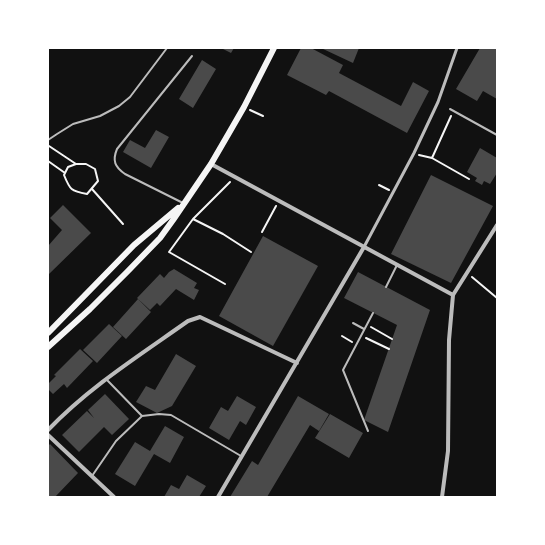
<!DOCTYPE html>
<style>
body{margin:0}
#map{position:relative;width:545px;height:545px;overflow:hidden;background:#111;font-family:Roboto,sans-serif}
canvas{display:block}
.frame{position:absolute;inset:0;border:49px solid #fff;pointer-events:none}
</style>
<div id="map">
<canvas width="545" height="545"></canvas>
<div class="frame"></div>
</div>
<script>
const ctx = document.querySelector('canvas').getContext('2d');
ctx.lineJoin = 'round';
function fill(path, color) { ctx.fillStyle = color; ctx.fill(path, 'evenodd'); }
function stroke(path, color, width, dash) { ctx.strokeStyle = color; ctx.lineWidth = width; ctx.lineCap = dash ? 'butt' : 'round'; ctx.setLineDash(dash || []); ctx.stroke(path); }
fill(new Path2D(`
 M221 48H234L231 53Z
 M301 48H311L343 65 339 73 401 106 413 82 429 91 407 133 329 91 326 95 287 75Z
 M321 48H359L353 63Z
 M480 48H497V99L483 91 477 101 456 89Z
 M202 60 216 69 193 108 179 99Z
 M156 130 169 137 151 168 123 152 130 140 145 148Z
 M480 148 497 158V173L490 184 484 181 482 185 475 181 477 178 467 172Z
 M431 175 493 206 451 283 391 254Z
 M63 205 91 233 48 275V246L62 230 50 218Z
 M263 236 318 266 273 346 219 316Z
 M174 269 197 283 194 288 199 290 194 300 176 289 160 306 157 303 150 310 137 298 160 274 164 278 169 272Z
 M358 272 430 310 388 432 364 420 397 325 344 298Z
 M138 299 151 312 126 339 113 327Z
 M109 324 122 336 97 363 83 350Z
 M80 349 93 361 67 388 64 384 53 394 48 389V384L56 376 54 375Z
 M176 354 196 366 172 406 157 413 136 402 146 386 155 390Z
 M105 394 129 419 112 435 104 427 79 452 62 435 87 411 94 418 88 410Z
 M237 396 256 407 246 425 240 421 229 440 209 428 221 407 228 411Z
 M298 396 329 414 319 431 310 425 267 497H230L252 461 258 465Z
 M330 414 363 433 349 458 315 438Z
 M165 426 184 437 170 463 154 454 135 486 115 474 135 442 150 451Z
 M50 444 78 473 55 497H48V446Z
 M187 475 206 486 199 497H164L171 485 179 489Z`), '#4a4a4a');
stroke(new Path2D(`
 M250 110 263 116
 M49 146 76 164H86L95 169 98 181 87 194C71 191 70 190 64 175L68 167 76 164
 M419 155 432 158 451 116
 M432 158 469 179
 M48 161 65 173
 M230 182 193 219 223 234 251 252
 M379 185 389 190
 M92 189 123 224
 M193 219 169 252 225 284
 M262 232 276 206
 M472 277 497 298
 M371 327 392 339
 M342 336 352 342
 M366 338 389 349`), '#f5f5f5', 2);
stroke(new Path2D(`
 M450 109 497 135
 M48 140 57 134 73 124 100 116 119 106 130 97 167 48
 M183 203 125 174C115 167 112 161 117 149L192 56
 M386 287 397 265
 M353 323 364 329
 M107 380 142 416
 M368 431 343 370 373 313
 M92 476 116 441 142 416 159 414 171 415 241 456`), '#bcbcbc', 2);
stroke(new Path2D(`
 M364 247 414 153 438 102 457 48`), '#bcbcbc', 3);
stroke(new Path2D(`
 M211 164 453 295
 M48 430C89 387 140 355 188 321L200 317 297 363
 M48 435 114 497
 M218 497 364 247
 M442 497 448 451 449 340 453 295 497 225`), '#bcbcbc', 4);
stroke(new Path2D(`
 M48 333 134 245 178 208
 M48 347 90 309 127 272 160 238 173 220 211 164 229 133 244 107 274 48`), '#f5f5f5', 6);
</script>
